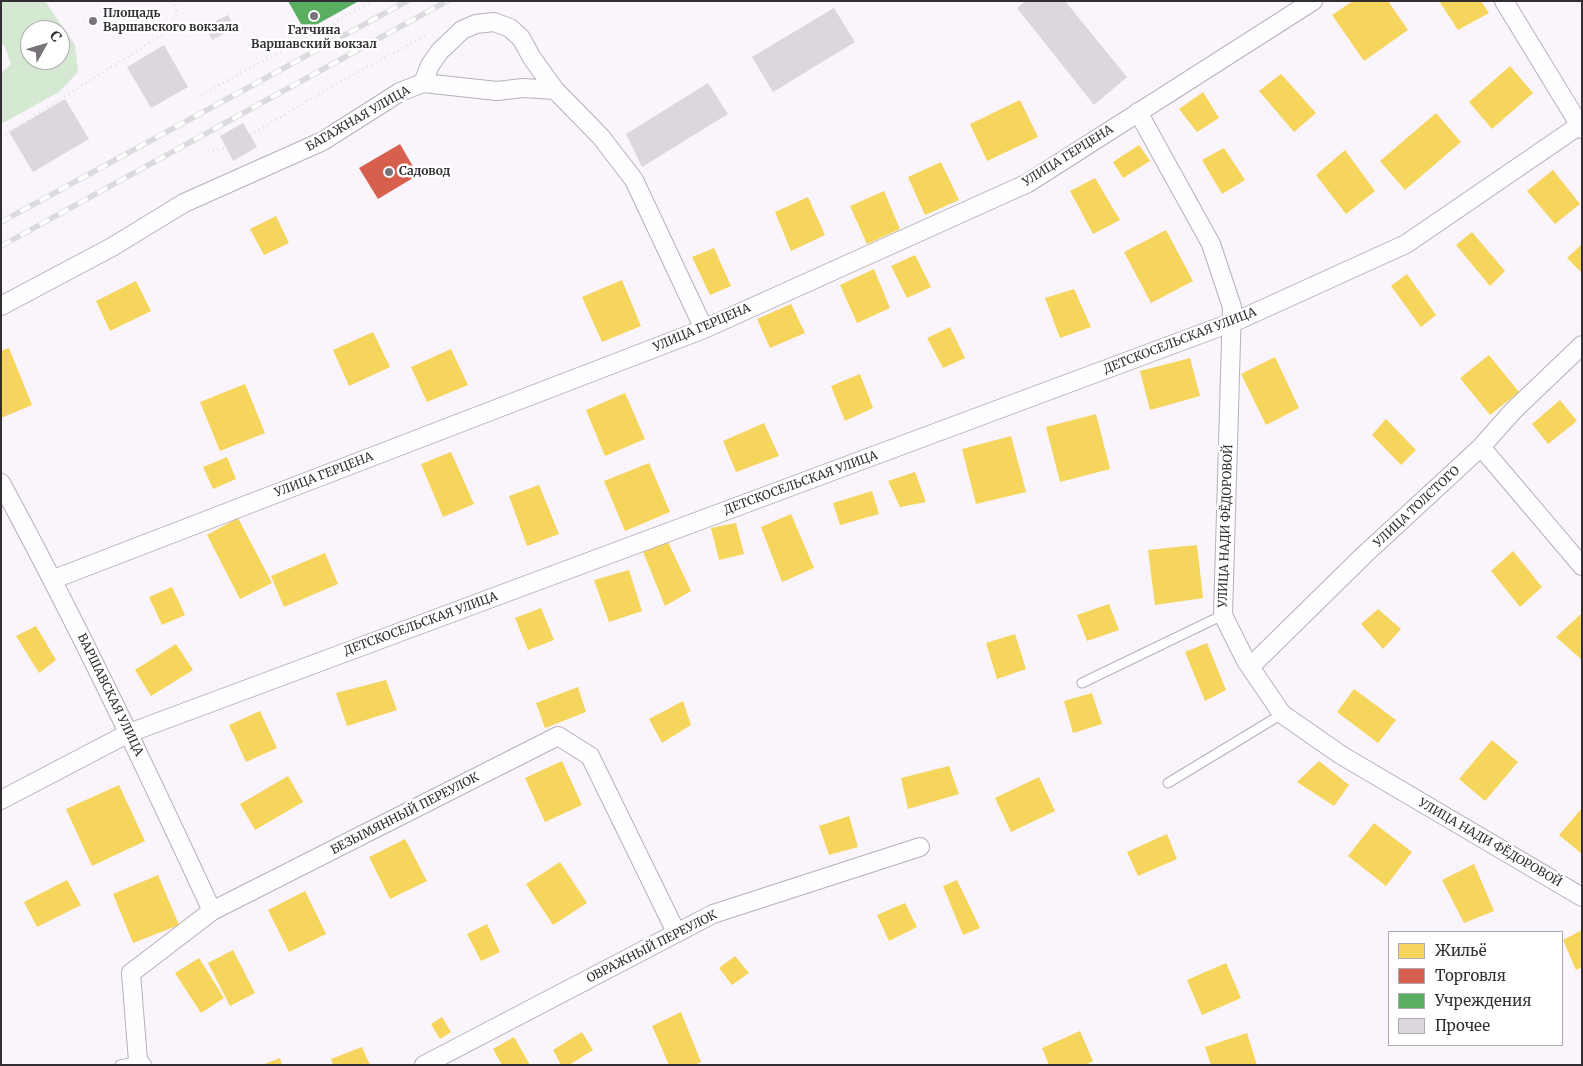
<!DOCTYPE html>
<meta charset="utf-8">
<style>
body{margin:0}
#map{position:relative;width:1583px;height:1066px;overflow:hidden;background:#faf4fc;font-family:Merriweather,serif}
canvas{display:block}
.frame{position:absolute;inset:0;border:2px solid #332d34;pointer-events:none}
.legend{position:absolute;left:1388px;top:931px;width:175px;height:115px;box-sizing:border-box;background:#fff;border:1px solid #adabae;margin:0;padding:6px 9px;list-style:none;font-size:15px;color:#332d34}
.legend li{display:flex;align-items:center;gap:10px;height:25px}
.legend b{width:25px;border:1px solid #adabae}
.north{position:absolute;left:20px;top:20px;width:50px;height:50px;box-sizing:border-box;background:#fff;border:1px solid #adabae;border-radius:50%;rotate:51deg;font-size:14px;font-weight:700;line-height:20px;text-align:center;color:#332d34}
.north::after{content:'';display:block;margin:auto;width:18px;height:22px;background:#79737a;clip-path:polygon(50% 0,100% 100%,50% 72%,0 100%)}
</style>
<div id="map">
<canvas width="1583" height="1066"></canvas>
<div class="frame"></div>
<ul class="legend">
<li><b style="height:14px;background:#f6d55c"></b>Жильё</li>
<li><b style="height:14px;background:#d6604d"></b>Торговля</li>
<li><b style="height:14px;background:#5aae61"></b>Учреждения</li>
<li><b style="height:14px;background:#dcd7df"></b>Прочее</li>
</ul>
<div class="north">С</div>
</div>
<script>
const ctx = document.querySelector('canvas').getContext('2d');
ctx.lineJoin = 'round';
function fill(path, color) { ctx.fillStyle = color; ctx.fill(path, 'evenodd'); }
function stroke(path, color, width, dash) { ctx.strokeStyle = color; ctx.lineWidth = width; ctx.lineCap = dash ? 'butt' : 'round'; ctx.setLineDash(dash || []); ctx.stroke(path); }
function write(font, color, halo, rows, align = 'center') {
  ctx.font = font + ' Merriweather,serif'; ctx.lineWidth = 5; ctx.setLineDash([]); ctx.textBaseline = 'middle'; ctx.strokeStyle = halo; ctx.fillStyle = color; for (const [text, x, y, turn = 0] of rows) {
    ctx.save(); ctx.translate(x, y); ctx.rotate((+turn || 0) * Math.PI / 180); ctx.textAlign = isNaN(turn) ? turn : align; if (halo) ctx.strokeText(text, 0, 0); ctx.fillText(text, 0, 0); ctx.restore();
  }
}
fill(new Path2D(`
 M1 1H45L75 45 78 72 59 92 1 124V73L11 64 4 45 1 46ZM30 30H60V60H30Z`), '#d4e8d2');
fill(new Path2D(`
 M1353 1H1388L1408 30 1364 61 1332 15Z
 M1439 1H1481L1489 13 1458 30Z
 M1510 66 1533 93 1492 129 1469 102Z
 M1281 74 1316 113 1294 132 1259 91Z
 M1203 92 1219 118 1197 132 1179 109Z
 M1020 100 1038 137 987 161 970 124Z
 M1436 113 1461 142 1405 190 1380 161Z
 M1139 145 1150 161 1123 178 1113 162Z
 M1224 148 1245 180 1222 194 1202 160Z
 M1345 150 1375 191 1346 214 1316 175Z
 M941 162 959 200 925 215 908 177Z
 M1553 170 1580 204 1555 224 1527 191Z
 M1095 178 1120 220 1093 234 1070 191Z
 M884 191 900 229 867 244 850 206Z
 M808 197 825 235 791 251 775 212Z
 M276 216 289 243 264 255 250 229Z
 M1166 230 1193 281 1151 303 1124 252Z
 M1472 232 1505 271 1490 286 1456 245Z
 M1582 244V273L1567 258Z
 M714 248 731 286 710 295 692 257Z
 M915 255 931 287 907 298 891 266Z
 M874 269 890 308 857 323 840 285Z
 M1407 274 1436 315 1421 327 1391 286Z
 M622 280 641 326 602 342 582 297Z
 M136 281 151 311 110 331 96 301Z
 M1074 289 1091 327 1060 338 1045 298Z
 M791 304 805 333 770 348 757 319Z
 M950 327 965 358 943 368 927 338Z
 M373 332 390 367 349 386 333 350Z
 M9 348 32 405 1 418V351Z
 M451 349 468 385 427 402 411 367Z
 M1489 355 1519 392 1490 415 1460 378Z
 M1275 357 1299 408 1266 425 1241 374Z
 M1190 358 1200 396 1150 410 1140 371Z
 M860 374 873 408 845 421 831 386Z
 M245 384 265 433 220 451 200 402Z
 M625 393 645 439 605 456 586 410Z
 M1560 400 1577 421 1548 444 1532 424Z
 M1096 414 1110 469 1060 482 1046 427Z
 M1386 419 1416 450 1401 465 1372 435Z
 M764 423 779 456 736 472 723 441Z
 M1011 436 1026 492 976 504 962 449Z
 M451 452 474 504 443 517 421 464Z
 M227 457 236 479 213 489 203 467Z
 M649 463 670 512 625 531 604 481Z
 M915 472 926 502 900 507 888 481Z
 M539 485 559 534 527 546 509 496Z
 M872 491 879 514 840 525 833 503Z
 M791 514 814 568 782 582 761 527Z
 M238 518 272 583 240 599 207 535Z
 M736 523 744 554 719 560 711 528Z
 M668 542 691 591 665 606 643 552Z
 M1197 545 1203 598 1155 605 1148 550Z
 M1513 551 1542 587 1520 607 1491 571Z
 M325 553 338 584 284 607 271 576Z
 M629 570 642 611 609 622 594 580Z
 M172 587 185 615 162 625 149 597Z
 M1109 604 1119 630 1087 641 1077 615Z
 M541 608 554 640 528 650 515 618Z
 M1378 609 1401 629 1383 649 1361 624Z
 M1582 613V660L1556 637Z
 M36 626 56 660 39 673 16 636Z
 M1015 634 1026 669 997 679 986 643Z
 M1207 643 1226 690 1205 701 1185 652Z
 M176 644 193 670 151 696 135 670Z
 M386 680 397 710 347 726 336 693Z
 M578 687 586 712 545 728 536 703Z
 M1354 689 1396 720 1378 743 1337 712Z
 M1092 693 1102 724 1073 733 1064 701Z
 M683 701 691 725 662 743 649 719Z
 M260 711 277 748 246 762 229 725Z
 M1492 740 1518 762 1485 801 1459 779Z
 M562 761 582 805 545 822 525 778Z
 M1319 761 1349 785 1334 806 1297 782Z
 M949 766 959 794 908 809 901 778Z
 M288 776 303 802 255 830 240 804Z
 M1039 777 1055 811 1011 832 995 798Z
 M119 785 145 841 92 866 66 809Z
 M1582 808V854L1559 835Z
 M849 816 858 847 829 855 819 826Z
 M1374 823 1412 852 1386 886 1348 856Z
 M1167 834 1177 859 1138 876 1127 852Z
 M405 839 427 881 390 899 369 857Z
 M560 862 587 903 553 925 526 884Z
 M1474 864 1494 911 1464 923 1442 880Z
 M158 875 179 925 133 943 113 894Z
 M67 880 81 905 37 927 24 902Z
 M957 880 980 928 963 935 943 886Z
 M305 891 326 934 289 952 268 910Z
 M905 903 917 927 889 941 877 915Z
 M487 924 500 952 481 961 467 934Z
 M1582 930V967L1576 970 1563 940Z
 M233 950 255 993 230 1006 208 963Z
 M735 956 749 973 732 985 719 968Z
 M199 958 224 998 201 1013 175 973Z
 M1226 963 1241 998 1202 1015 1187 980Z
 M681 1012 701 1062 695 1065H669L652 1026Z
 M442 1017 451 1032 440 1039 431 1024Z
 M1080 1031 1093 1061 1086 1065H1049L1042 1048Z
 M582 1032 593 1050 569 1065H561L553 1050Z
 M1247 1033 1257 1065H1211L1205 1047Z
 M514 1037 530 1065H502L493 1049Z
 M362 1047 370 1065H333L331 1059Z
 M280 1058 282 1065H262Z`), '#f6d55c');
fill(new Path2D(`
 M400 144 418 175 378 199 359 168Z`), '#d6604d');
fill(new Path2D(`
 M288 1H359L305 31Z`), '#5aae61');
fill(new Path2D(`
 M1025 1H1065L1127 77 1094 105 1017 8Z
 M834 8 855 42 773 92 752 57Z
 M228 15 235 28 212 40 205 26Z
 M164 45 188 87 151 108 127 67Z
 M708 83 728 114 642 167 626 134Z
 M65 99 89 139 33 172 9 132Z
 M243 123 257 147 233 161 220 136Z`), '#dcd7df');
const service = new Path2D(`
 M1082 683 1223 615
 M1168 783 1282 714
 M120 1065 138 1061`);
const minor = new Path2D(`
 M1504 1 1582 129
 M423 83 430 65 440 51 462 30 476 24 494 22 510 28 521 38 532 58 555 90 601 137 634 180 704 329
 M1138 112 1211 244 1232 307 1223 615 1246 661 1282 714 1341 755 1582 897
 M1 306 112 247 184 203 323 141 400 92 423 83 497 91 523 88 555 90
 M1481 447 1582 566
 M1 483C77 623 145 766 212 911
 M54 579 704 329 1028 183 1313 1
 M1250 667 1363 556 1481 447 1513 411 1582 345
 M1 800 129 733 1241 319 1406 244 1580 125
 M142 1065 138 1061 131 973 212 911 558 736 590 756 676 932
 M424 1065 713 914 920 847`);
stroke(service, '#b6b0b7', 11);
stroke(minor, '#b6b0b7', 20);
stroke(new Path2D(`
 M201 95 373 1
 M250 135 336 84 425 36
 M1 137 165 33 177 13 174 1
 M208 151 226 148`), '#e2e0e2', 3, [1, 4]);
stroke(service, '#fefdff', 9);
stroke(minor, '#fefdff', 18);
const rail = new Path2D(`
 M1 222 407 1
 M1 246 447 1`);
stroke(rail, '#dbdadc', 5.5);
stroke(rail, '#fff', 4, [11]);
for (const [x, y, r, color] of [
 [314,16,5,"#79737a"],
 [93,21,5,"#79737a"],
 [389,172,5,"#79737a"]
]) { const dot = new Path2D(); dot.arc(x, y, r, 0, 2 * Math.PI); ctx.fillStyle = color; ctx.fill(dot); stroke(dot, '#fff', 2); }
write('bold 12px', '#332d34', '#fff', [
 ["Площадь",103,14],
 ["Варшавского вокзала",103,28],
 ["Гатчина",314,31,"center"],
 ["Варшавский вокзал",314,45,"center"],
 ["Садовод",399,172]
], 'left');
write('12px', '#332d34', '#fff', [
 ["БАГАЖНАЯ УЛИЦА",358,119,-30],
 ["УЛИЦА ГЕРЦЕНА",1068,156,-32],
 ["УЛИЦА ГЕРЦЕНА",702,328,-23],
 ["ДЕТСКОСЕЛЬСКАЯ УЛИЦА",1180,341,-21],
 ["УЛИЦА ГЕРЦЕНА",324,475,-21],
 ["ДЕТСКОСЕЛЬСКАЯ УЛИЦА",801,483,-20],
 ["УЛИЦА ТОЛСТОГО",1417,507,-43],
 ["УЛИЦА НАДИ ФЁДОРОВОЙ",1226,526,-88],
 ["ДЕТСКОСЕЛЬСКАЯ УЛИЦА",421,624,-20],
 ["ВАРШАВСКАЯ УЛИЦА",110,695,64],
 ["БЕЗЫМЯННЫЙ ПЕРЕУЛОК",405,814,-27],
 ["УЛИЦА НАДИ ФЁДОРОВОЙ",1490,843,30],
 ["ОВРАЖНЫЙ ПЕРЕУЛОК",652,947,-27]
]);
</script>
